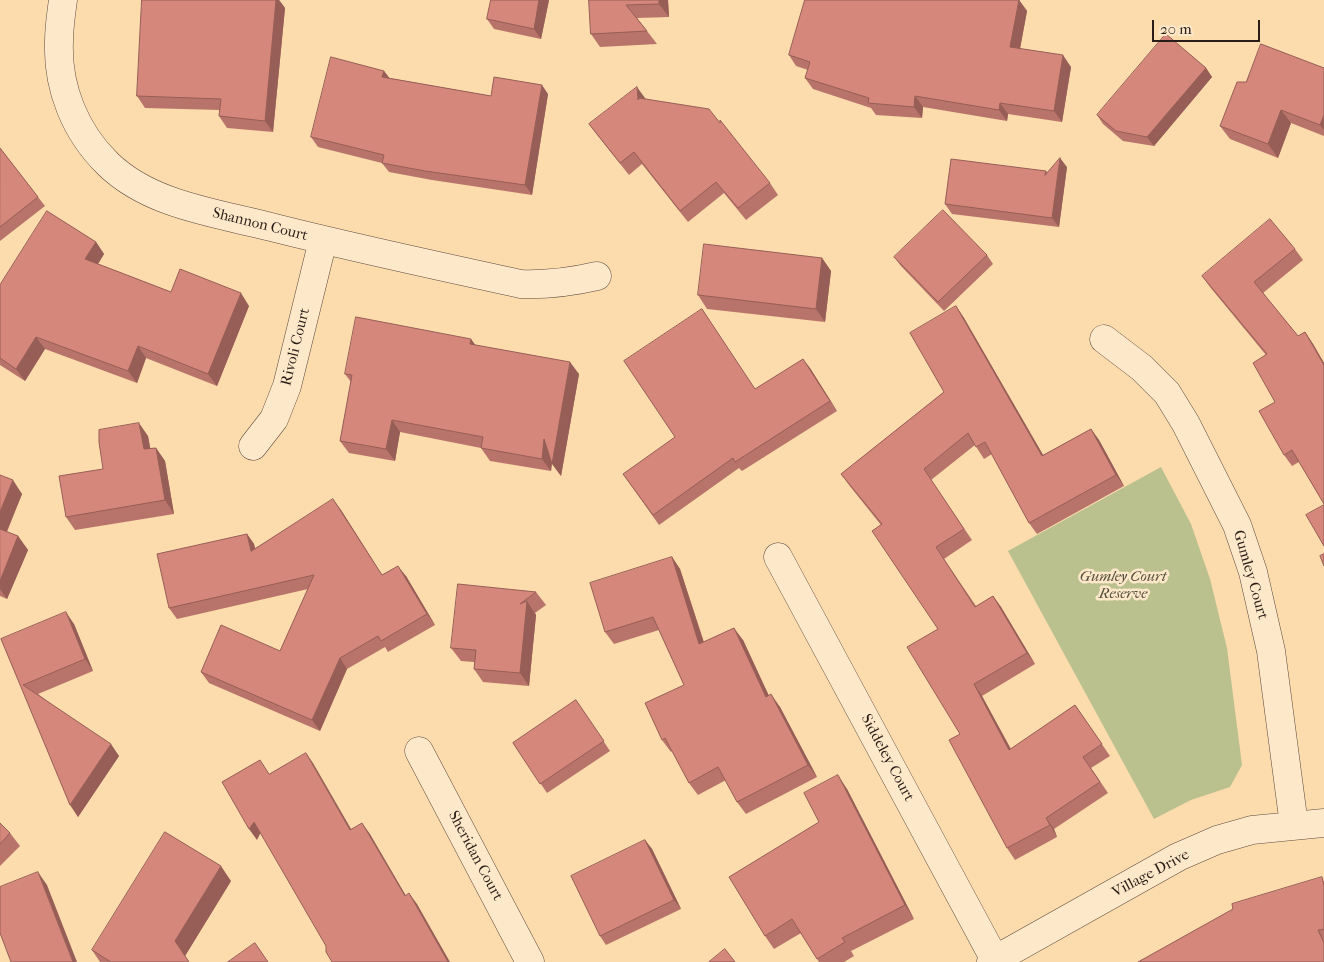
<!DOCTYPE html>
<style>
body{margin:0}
#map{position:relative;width:1324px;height:962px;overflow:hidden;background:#fcdbad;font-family:"IM FELL French Canon",serif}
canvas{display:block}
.scale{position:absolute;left:1152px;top:20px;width:108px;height:22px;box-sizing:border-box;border:2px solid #2a1d18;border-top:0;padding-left:6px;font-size:15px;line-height:18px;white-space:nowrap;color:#2a1d18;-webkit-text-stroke:4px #fde8ca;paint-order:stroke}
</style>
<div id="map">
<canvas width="1324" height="962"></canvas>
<div class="scale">20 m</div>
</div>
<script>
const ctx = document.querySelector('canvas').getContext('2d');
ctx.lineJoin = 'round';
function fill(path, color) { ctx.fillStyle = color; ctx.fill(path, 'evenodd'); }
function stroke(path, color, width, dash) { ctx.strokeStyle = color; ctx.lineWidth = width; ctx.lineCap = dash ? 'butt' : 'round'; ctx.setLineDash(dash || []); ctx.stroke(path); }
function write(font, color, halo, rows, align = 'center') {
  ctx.font = font + ' "IM FELL French Canon",serif'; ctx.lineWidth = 5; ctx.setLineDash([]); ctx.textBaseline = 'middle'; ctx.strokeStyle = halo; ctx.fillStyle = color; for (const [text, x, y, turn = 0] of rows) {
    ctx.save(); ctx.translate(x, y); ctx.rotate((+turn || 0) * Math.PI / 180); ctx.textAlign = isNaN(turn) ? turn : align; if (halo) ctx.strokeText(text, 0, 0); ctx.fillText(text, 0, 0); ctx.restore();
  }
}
fill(new Path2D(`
 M1161 467 1191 524 1210 579 1227 648 1242 765 1230 787 1191 800 1154 819 1008 551Z`), '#bac18e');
const street = new Path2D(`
 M63 0C61 14 59 28 59 41 57 87 75 132 108 164 150 205 216 213 271 227 354 248 438 266 521 284 548 285 571 282 597 276
 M1104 339 1142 368 1167 393 1186 424 1237 525 1253 572 1271 651 1294 825
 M253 446 274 419 287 386 323 240
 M778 557 995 960
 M419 751 530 962
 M991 962 1178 857 1217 840 1252 830 1324 823`);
stroke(street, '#5e4c3d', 29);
stroke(street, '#fde8ca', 28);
fill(new Path2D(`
 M142 0H279L285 8 273 132 227 128 219 116 220 110 145 108 137 96Z
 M491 0H549L541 39 494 29 487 19Z
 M589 0H668L669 17 637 18 657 44 600 47 591 34Z
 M805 0H1019L1027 11 1020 49 1071 67 1062 122 1008 114 1007 121 923 107 922 118 876 115 871 108 813 89 805 78 808 70 796 66 789 55Z
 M1206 68 1212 77 1154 146 1123 141 1103 124 1097 115Z
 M1324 68V136L1291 123 1278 158 1230 139 1220 126 1246 82Z
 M384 71 389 78 491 96 548 94 532 195 432 180 389 172 382 163 318 147 311 137Z
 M645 98 770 183 778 195 746 220 724 193 688 222 642 164 629 175 598 136 589 124Z
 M0 148 45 206 0 241Z
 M1067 167 1059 227 952 214 945 204 1046 171 1048 173Z
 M96 242 104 254 98 264 171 292 249 306 217 386 146 358 137 383 45 349 25 381 0 365V285Z
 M1295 249 1303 260 1263 293 1298 336 1305 332 1313 344 1324 363V504L1299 462 1292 466 1284 455 1275 402 1266 355 1210 287 1202 276Z
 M987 255 993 264 944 311 901 266 894 257Z
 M822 258 831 271 825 322 707 309 698 295Z
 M956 306 964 318 1043 455 1091 429 1099 440 1124 486 1037 534 1029 523 992 454 984 459 975 445 931 480 972 540 944 559 976 606 993 596 1001 607 1035 664 982 696 1011 749 1075 705 1110 756 1091 768 1108 793 1054 829 1057 837 1015 860 1007 848 960 734 938 629 881 525 849 485 841 474 944 392Z
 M475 345 579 374 561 476 552 463 551 471 490 461 481 448 400 432 395 461 349 453 340 441 351 382 345 374Z
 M810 368 837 411 742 471 739 468 659 525 623 474 755 389Z
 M148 436 150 448H156L165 461 174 514 75 530 66 517 103 469Z
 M0 475 22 494 7 532 18 536 28 550 7 599 0 596Z
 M341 510 382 575 406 576 435 625 388 652 385 647 347 669 320 731 209 683 201 672 280 651 308 589 177 619 169 608 247 534 254 544 255 548Z
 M672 557 680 569 704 642 743 640 769 696 780 707 817 777 746 814 737 802 726 780 698 795 689 783 672 751 671 752 662 740 684 685 659 630 614 644 605 632Z
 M536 592 546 605 535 613 536 615 529 686 483 682 474 669V662L461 661 451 648Z
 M74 624 93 671 38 694 119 756 78 817 1 639Z
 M576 700 610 751 547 793 513 743Z
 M847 789 914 919 851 951 854 956 844 962H819L801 933 774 949 765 936 819 822Z
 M0 823 10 833 20 846 0 866Z
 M645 840 652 849 681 909 606 945 600 936Z
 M231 881 185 956 189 962H100L92 950Z
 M1324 881V962H1138Z`), '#b8746a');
fill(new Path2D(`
 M276 0H279L285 8 273 132 265 121Z
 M539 0H549L541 39 534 29Z
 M659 0H668L669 17 659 4Z
 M1019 0 1027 11 1018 59 1010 47Z
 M1063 55 1071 67 1062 122 1054 111Z
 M1206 68 1212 77 1154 146 1147 137Z
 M384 71 391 80 382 77Z
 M542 85 548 94 532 195 525 185Z
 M637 87 645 98 646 111 638 100Z
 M915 96 923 107 922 118 914 107Z
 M1000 103 1008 114 1007 121 999 110Z
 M1281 110 1291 123 1278 158 1268 144Z
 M1324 115V130L1320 125Z
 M1060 158 1067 167 1059 227 1052 218Z
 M96 242 104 254 93 272 85 259Z
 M822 258 831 271 825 322 816 309Z
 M241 293 249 306 217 386 208 374Z
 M956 306 964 318 1050 467 1042 456Z
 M1305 332 1313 344 1324 363V365Z
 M36 337 45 349 25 381 16 369Z
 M471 339 480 351 470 344Z
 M138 346 146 358 137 383 128 371Z
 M803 359 810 368 837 411 830 401Z
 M570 362 579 374 561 476 552 464Z
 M392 420 400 432 395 461 386 449Z
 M139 423 148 436 153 463 144 449Z
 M1091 429 1099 440 1124 486 1116 475Z
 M544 439 553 451 551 471 542 459Z
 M156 448 165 461 174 514 165 500Z
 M13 480 22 494 3 540 0 535V512Z
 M333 499 341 510 389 586 382 575Z
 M247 534 254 544 258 562 251 551Z
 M18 536 28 550 7 599 0 589V581Z
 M672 557 680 569 708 656 699 644Z
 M398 566 406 576 435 625 427 614Z
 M993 596 1001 607 1035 664 1027 653Z
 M527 601 536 615 529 686 520 673Z
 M66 612 74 624 93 671 85 659Z
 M734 628 743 640 775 709 766 697Z
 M340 658 347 669 320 731 312 720Z
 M974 684 982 696 1017 761 1009 750Z
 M771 694 780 707 817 777 808 765Z
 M111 744 119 756 78 817 70 805Z
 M306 753 313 763 358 841 350 830Z
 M838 775 847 789 914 919 905 905Z
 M1046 818 1054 829 1057 837 1050 825Z
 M254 822 261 832 257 840 249 829Z
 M362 823 370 834 412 906 405 896Z
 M645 840 652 849 681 909 674 900Z
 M221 866 231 881 185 956 175 941Z
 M38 872 47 885 77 962H73Z
 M409 893 417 904 450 962H448Z`), '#965e56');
const building = new Path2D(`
 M142 0H276L265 121 219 116 221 99 137 96Z
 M491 0H539L534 29 487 19Z
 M589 0H659V4L626 5 647 31 591 34Z
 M805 0H1019L1010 47 1063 55 1054 111 1000 103 999 110 915 96 914 107 868 103 869 98 805 78 810 62 789 55Z
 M1166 34 1206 68 1147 137 1116 131 1097 115Z
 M1261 44 1324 68V115L1320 125 1281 110 1268 144 1220 126 1237 82H1246Z
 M331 57 384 71 382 77 491 96 494 77 542 85 525 185 425 171 382 163 384 155 311 137Z
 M637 87 638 100 639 98 709 109 720 123V120L770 183 738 208 716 182 680 211 634 152 620 163 589 124Z
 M0 148 38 197 0 227Z
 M1060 158 1052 218 945 204 951 159 1046 171 1045 175Z
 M943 210 987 255 938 302 894 257Z
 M47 211 96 242 85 259 171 292 180 269 241 293 208 374 138 346 128 371 36 337 16 369 0 358V285Z
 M1270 219 1295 249 1254 282 1298 336 1305 332 1324 365V504L1292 450 1284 455 1259 411 1275 402 1253 363 1267 354 1202 276Z
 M704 244 822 258 816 309 698 295Z
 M956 306 1042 456 1091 429 1116 475 1029 523 985 442 976 447 968 433 924 469 964 529 936 547 975 607 993 596 1027 653 974 684 1009 750 1075 705 1102 744 1083 757 1100 782 1046 818 1050 825 1007 848 949 740 960 734 907 647 938 629 872 531 882 524 841 474 944 392 910 333Z
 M702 309 755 389 803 359 830 401 735 462 733 458 653 515 623 474 675 437 624 361Z
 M356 317 471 339 470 344 570 362 552 464 544 439 542 459 481 448 483 437 392 420 386 449 340 441 352 375 345 374Z
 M139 423 144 449 156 448 165 500 66 517 59 476 103 469 99 442V430Z
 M0 475 13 480 0 512Z
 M333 499 382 575 398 566 427 614 381 641 378 636 340 658 312 720 201 672 221 625 280 651 314 575 169 608 157 554 247 534 251 551Z
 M1324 505V546L1306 515Z
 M0 529 18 536 0 581Z
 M1324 554V566L1320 556Z
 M672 557 699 644 734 628 766 697 771 694 808 765 737 802 718 767 689 783 665 738 662 740 645 703 684 685 653 617 605 632 590 583Z
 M458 584 536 592 520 604 527 601 520 673 474 669 476 650 451 648Z
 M66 612 85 659 23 685 111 744 70 805 1 639Z
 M576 700 604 741 540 784 513 743Z
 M306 753 350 830 362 823 405 896 409 893 448 962H332L326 952V946L254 822 249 829 222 782 260 760 269 774Z
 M838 775 905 905 842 938 845 942 817 959 792 919 765 936 729 877 819 822 804 793Z
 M0 823 10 833 0 844Z
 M165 832 221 866 175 941 189 962H111L92 950Z
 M645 840 674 900 600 936 571 876Z
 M38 872 73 962H11L0 933V887Z
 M1322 877 1324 885V929L1318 930 1324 943V962H1138L1233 909 1232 904Z
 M255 943 268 962H228Z
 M725 949 735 962H709Z`);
fill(building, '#d6877b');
stroke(building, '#965e56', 1);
write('15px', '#2a1d18', '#fde8ca', [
 ["Shannon Court",260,225,14],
 ["Rivoli Court",296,347,-76],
 ["Gumley Court",1250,575,74],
 ["Siddeley Court",887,758,62],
 ["Sheridan Court",475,856,62],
 ["Village Drive",1151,874,-28]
]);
write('italic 15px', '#554e3b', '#fde8ca', [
 ["Gumley Court",1123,577],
 ["Reserve",1123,594]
]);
</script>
